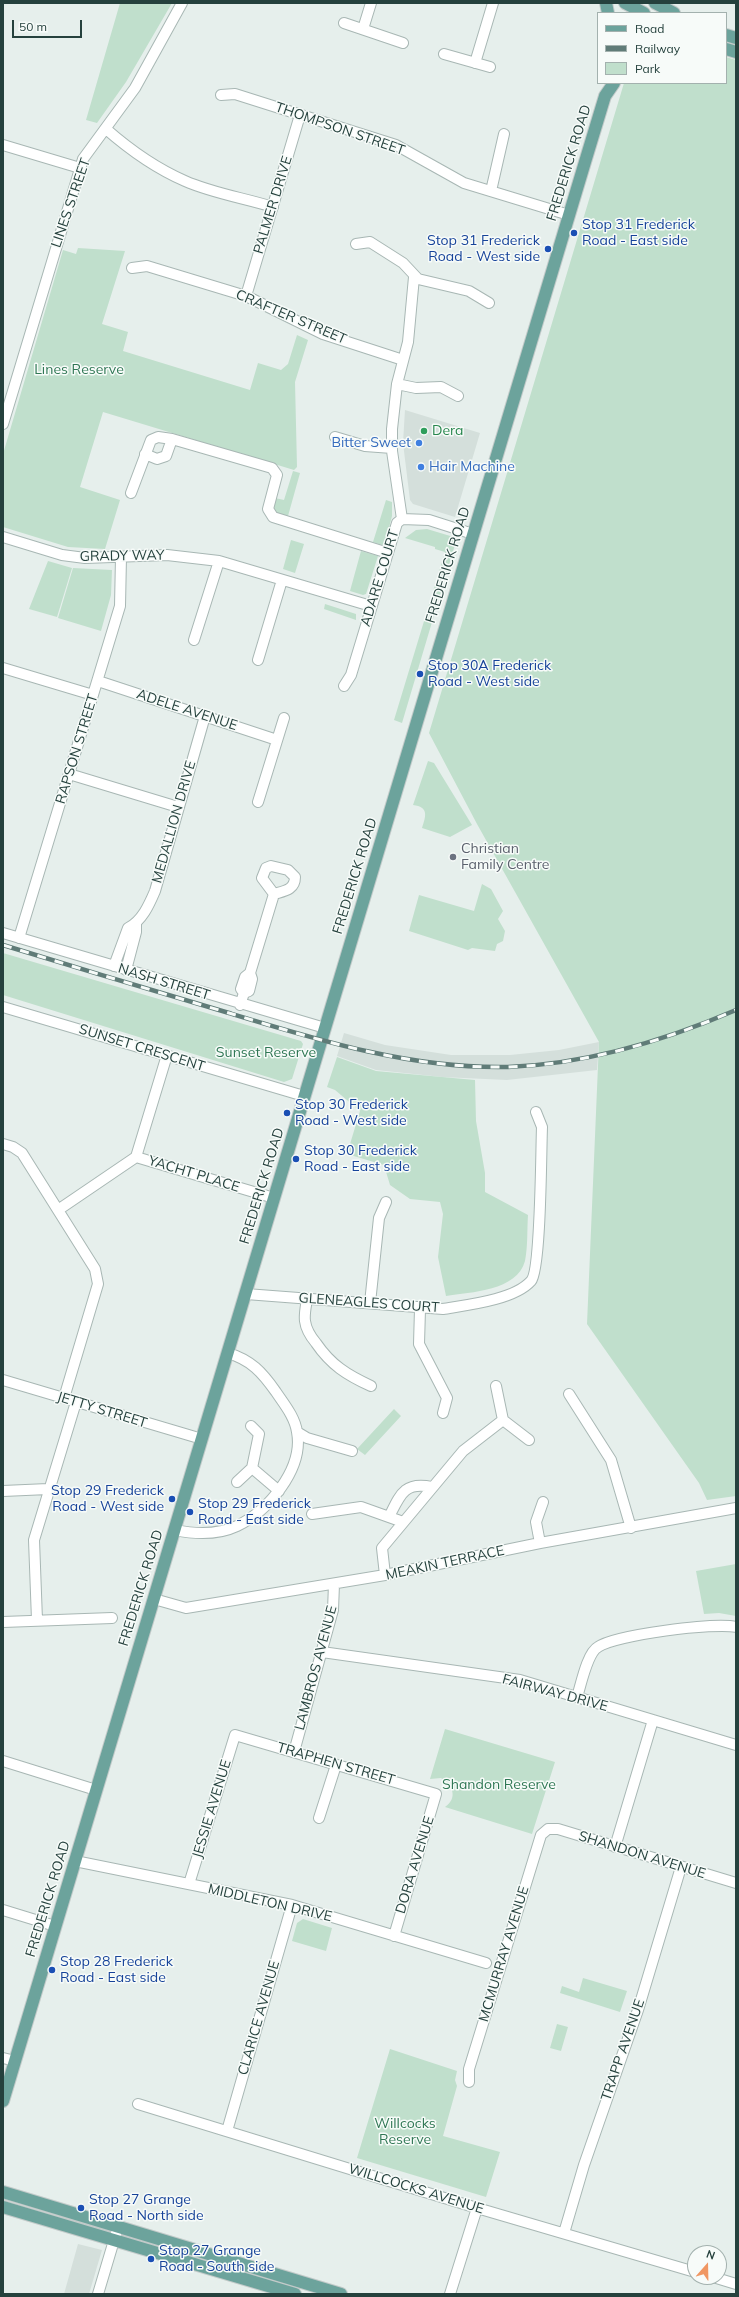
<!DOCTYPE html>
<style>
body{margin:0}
#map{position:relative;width:739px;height:2297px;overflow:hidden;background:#e6efec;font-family:Mulish,sans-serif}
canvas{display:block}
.frame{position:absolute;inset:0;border:4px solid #25413d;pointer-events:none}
.legend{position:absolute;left:597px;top:12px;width:130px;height:72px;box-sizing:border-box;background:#f7fbf9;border:1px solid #a3b1ae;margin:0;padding:5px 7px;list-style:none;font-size:12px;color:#25413d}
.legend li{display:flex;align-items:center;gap:8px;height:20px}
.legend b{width:20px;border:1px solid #a3b1ae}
.north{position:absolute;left:687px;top:2245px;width:40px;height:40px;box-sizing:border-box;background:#f7fbf9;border:1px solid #a3b1ae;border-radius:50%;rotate:20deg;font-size:11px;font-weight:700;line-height:16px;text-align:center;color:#25413d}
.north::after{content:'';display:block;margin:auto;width:14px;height:18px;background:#f09763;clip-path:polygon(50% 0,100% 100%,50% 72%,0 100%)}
.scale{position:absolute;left:12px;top:20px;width:70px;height:18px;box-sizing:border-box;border:2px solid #25413d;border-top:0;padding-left:5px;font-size:12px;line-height:14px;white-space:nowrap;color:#25413d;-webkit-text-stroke:3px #f7fbf9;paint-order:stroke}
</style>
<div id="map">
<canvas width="739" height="2297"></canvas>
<div class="frame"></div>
<ul class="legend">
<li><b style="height:5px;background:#6ca39c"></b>Road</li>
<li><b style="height:5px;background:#607c78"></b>Railway</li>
<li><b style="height:11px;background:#c0dfcc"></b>Park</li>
</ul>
<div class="north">N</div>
<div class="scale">50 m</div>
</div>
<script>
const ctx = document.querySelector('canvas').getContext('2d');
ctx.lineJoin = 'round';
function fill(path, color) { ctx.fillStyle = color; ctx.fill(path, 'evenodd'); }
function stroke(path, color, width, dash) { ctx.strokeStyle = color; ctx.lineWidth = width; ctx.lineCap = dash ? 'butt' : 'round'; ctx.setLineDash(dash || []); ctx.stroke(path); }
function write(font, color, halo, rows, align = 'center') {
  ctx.font = font + ' Mulish,sans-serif'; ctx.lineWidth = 3; ctx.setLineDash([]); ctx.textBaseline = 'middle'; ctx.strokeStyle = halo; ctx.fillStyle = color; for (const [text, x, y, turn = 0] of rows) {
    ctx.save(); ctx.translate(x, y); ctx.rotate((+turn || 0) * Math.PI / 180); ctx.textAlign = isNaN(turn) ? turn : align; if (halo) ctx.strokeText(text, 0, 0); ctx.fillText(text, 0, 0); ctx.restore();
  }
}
fill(new Path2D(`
 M405 410 480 433 455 517 413 504 410 500 403 443Z
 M344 1033 385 1045 451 1055H510L559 1050 599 1042 597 1070 507 1080 442 1077 376 1070 337 1056Z
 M78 2244 102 2250 89 2294H64Z`), '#d4dfdb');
fill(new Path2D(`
 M120 3H172L126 82 97 123 86 120Z
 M726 57 736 60V1496L707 1500 699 1483 587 1324 599 1042 477 824 429 733 624 83H726Z
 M78 248 125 251 102 324 128 332 123 351 250 390 258 363 281 370 288 364 297 335 308 340 295 382 297 467 294 470 103 412 80 487 120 500 105 549 68 547 3 527V454L63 250 76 254Z
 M293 471 300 473 288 516 274 512 272 508 275 498 284 500Z
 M386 500 392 502V516L385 543 382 545 373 542Z
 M427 529 457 538 402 723 394 720 445 552 435 549V547L405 538 416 530Z
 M291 540 304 544 295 573 283 569Z
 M361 551 378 556 366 594 363 595 350 591Z
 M48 561 72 568 57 617 29 609Z
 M73 568 112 570 111 595 101 631 58 618Z
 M325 604 356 614V620L324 609Z
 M428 761 434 763 472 825 450 837 422 828C426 816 429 807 413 805Z
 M482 884 491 889 503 911 498 919 505 931 503 941 497 944 495 951 472 948 468 950 409 931 419 895 474 911Z
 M3 953 301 1041 303 1044 292 1079 284 1082 3 995Z
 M337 1057 376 1071 475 1080 476 1121 485 1173V1192L528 1215C527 1229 528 1246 525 1261 517 1291 471 1292 446 1296L438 1257 443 1214 440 1202 410 1199 390 1185 384 1165 347 1154 360 1111 335 1090 327 1087Z
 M394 1409 401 1416 365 1455 357 1449Z
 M736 1564V1616L719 1613 704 1614 696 1571Z
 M445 1729 555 1762 532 1834 445 1807C458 1798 453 1785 441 1778L430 1779Z
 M303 1919 332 1928 326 1951 292 1941 297 1923Z
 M583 1978 627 1991 620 2012 560 1993 562 1986 579 1992Z
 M557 2024 568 2027 561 2051 550 2048Z
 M390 2049 457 2071 455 2080 457 2086 443 2136 500 2152 486 2197 357 2158Z`), '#c0dfcc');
const minor = new Path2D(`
 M344 23 403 43
 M363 29 371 3
 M444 54 490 67
 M475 63 493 3
 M221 95 235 94 396 145 464 183 569 215
 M106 129C130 150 155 168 185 181 212 193 244 198 273 207
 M3 145 80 168
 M491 191 504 134
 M356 244 370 242 403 263 418 279 469 291 489 303
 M132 268 147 266 246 296 323 334 403 360
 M246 296 300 115
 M397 384 416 388 441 387 458 396
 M3 424 83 159 135 88 182 3
 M335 437 365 446 392 448
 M145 454 157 459 166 456 172 439
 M131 493 151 440 158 437 172 439 272 468 277 475 268 509 273 517 388 553
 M402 519 392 451V429L397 384 408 342 414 277
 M3 537 62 555 85 558 167 555 219 561 371 606
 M194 640 219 561
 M258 660 282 580
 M3 668 93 695
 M98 681 277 740
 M344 686 351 675 397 523 402 519 429 520 473 534
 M69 774 178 807
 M258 802 284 718
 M271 866 288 870 295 877C295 890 284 891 274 894L262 878 266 868Z
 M3 933 325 1028
 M19 938 120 606 121 557
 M114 966 128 928C142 921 149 905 155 891L205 716
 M126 970 136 932V924
 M244 993 241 989 245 977 250 973
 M240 1005 244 993 249 991 252 979 250 973 274 894
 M3 1007 304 1096
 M3 1144 13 1147 22 1153 95 1269 98 1284 64 1398
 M136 1157 274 1198
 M58 1210 136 1157 167 1055
 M246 1294 443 1309C467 1305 514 1300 531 1281 541 1270 541 1149 542 1127L536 1112
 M307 1299C306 1306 304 1314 305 1321 306 1329 311 1337 316 1343 331 1365 347 1375 371 1386
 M370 1303 379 1218 386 1202
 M420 1309 419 1344 447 1398 443 1413
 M3 1380 202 1439
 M496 1386 503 1420 529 1440
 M569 1394 611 1460 631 1528
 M251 1426 259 1434 252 1468 279 1491
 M297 1432 307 1438 352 1451
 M237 1482 252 1468
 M3 1491 48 1489
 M312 1514 361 1507 403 1522
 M389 1517C400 1495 404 1481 432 1487
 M175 1530C194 1534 218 1535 237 1526 268 1511 304 1469 297 1432 295 1417 284 1404 276 1392 262 1372 251 1360 228 1353
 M540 1543 536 1522 543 1502
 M385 1575 382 1548 463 1451 503 1420
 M154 1599 186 1608 385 1575 540 1543 736 1508
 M37 1620 34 1540 76 1402
 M3 1622 112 1618
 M322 1652 520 1680 736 1745
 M577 1697C581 1685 587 1653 598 1647 614 1635 716 1622 736 1627
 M294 1752 333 1610 334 1584
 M3 1761 96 1790
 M319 1818 336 1765
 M615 1847 653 1720
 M75 1861 292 1905 486 1963
 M189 1884 235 1735 436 1794 394 1936
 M3 1910 55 1926
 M3 2058 15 2061
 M469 2082V2069L541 1835 548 1829H558L736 1883
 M138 2104 477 2208 695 2272
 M227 2131 292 1905
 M564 2233 584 2165 638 2010 681 1867
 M713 2277 736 2284
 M98 2294 118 2227
 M450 2294 477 2208`);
const major = new Path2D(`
 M606 3 608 13
 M625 3 644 13
 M655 3 674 13
 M726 35 736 38
 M726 49 736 52
 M3 2101 585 162 605 96 614 83
 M3 2192 341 2294
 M3 2207 295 2294`);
stroke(minor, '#a8b7b4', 12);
stroke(major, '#c2cac9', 14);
stroke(minor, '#fff', 10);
stroke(major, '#6ca39c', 12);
const rail = new Path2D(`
 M3 945C78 968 154 991 229 1013 321 1041 412 1069 508 1067 588 1064 664 1041 736 1010`);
stroke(rail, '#607c78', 4.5);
stroke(rail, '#f7fbf9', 3, [9]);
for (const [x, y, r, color] of [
 [574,233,4,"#1a4fb4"],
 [548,249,4,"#1a4fb4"],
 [424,431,4,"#2e9e5b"],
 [419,443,4,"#3f7fe0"],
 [421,467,4,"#3f7fe0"],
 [420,674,4,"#1a4fb4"],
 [453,857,4,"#6b7280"],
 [287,1113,4,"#1a4fb4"],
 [296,1159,4,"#1a4fb4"],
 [172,1499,4,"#1a4fb4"],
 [190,1512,4,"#1a4fb4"],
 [52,1970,4,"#1a4fb4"],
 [81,2208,4,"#1a4fb4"],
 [151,2259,4,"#1a4fb4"]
]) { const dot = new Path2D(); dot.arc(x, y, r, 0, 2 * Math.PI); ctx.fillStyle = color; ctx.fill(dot); stroke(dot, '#f7fbf9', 1.5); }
write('14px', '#25413d', '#f7fbf9', [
 ["THOMPSON STREET",340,129,19],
 ["FREDERICK ROAD",569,163,-73],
 ["LINES STREET",71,203,-71],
 ["PALMER DRIVE",273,205,-73],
 ["CRAFTER STREET",291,317,23],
 ["GRADY WAY",122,556,-1],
 ["FREDERICK ROAD",448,565,-73],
 ["ADARE COURT",380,578,-73],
 ["ADELE AVENUE",187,710,18],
 ["RAPSON STREET",77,749,-73],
 ["MEDALLION DRIVE",174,822,-74],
 ["FREDERICK ROAD",355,876,-73],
 ["NASH STREET",164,982,17],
 ["SUNSET CRESCENT",142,1048,17],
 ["YACHT PLACE",194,1174,17],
 ["FREDERICK ROAD",262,1186,-73],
 ["GLENEAGLES COURT",369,1303,4],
 ["JETTY STREET",102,1410,17],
 ["MEAKIN TERRACE",445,1563,-12],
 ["FREDERICK ROAD",141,1588,-73],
 ["LAMBROS AVENUE",316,1668,-75],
 ["FAIRWAY DRIVE",555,1693,15],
 ["TRAPHEN STREET",336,1764,16],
 ["JESSIE AVENUE",212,1809,-73],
 ["SHANDON AVENUE",642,1855,17],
 ["DORA AVENUE",415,1865,-73],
 ["FREDERICK ROAD",48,1899,-73],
 ["MIDDLETON DRIVE",270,1903,13],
 ["MCMURRAY AVENUE",504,1954,-73],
 ["CLARICE AVENUE",259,2018,-74],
 ["TRAPP AVENUE",623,2050,-71],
 ["WILLCOCKS AVENUE",416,2189,17]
]);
write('14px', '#164399', '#f7fbf9', [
 ["Stop 31 Frederick",582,225],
 ["Road - East side",582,241],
 ["Stop 31 Frederick",540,241,"right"],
 ["Road - West side",540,257,"right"],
 ["Stop 30A Frederick",428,666],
 ["Road - West side",428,682],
 ["Stop 30 Frederick",295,1105],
 ["Road - West side",295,1121],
 ["Stop 30 Frederick",304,1151],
 ["Road - East side",304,1167],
 ["Stop 29 Frederick",164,1491,"right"],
 ["Road - West side",164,1507,"right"],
 ["Stop 29 Frederick",198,1504],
 ["Road - East side",198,1520],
 ["Stop 28 Frederick",60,1962],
 ["Road - East side",60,1978],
 ["Stop 27 Grange",89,2200],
 ["Road - North side",89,2216],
 ["Stop 27 Grange",159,2251],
 ["Road - South side",159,2267]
], 'left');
write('14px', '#2f7754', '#f7fbf9', [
 ["Lines Reserve",79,370],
 ["Sunset Reserve",266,1053],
 ["Shandon Reserve",499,1785],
 ["Willcocks",405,2124],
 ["Reserve",405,2140]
]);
write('14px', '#27864d', '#f7fbf9', [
 ["Dera",432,431]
], 'left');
write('14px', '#366cbe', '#f7fbf9', [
 ["Bitter Sweet",411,443],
 ["Hair Machine",429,467,"left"]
], 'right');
write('14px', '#5b616d', '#f7fbf9', [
 ["Christian",461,849],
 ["Family Centre",461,865]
], 'left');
</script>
